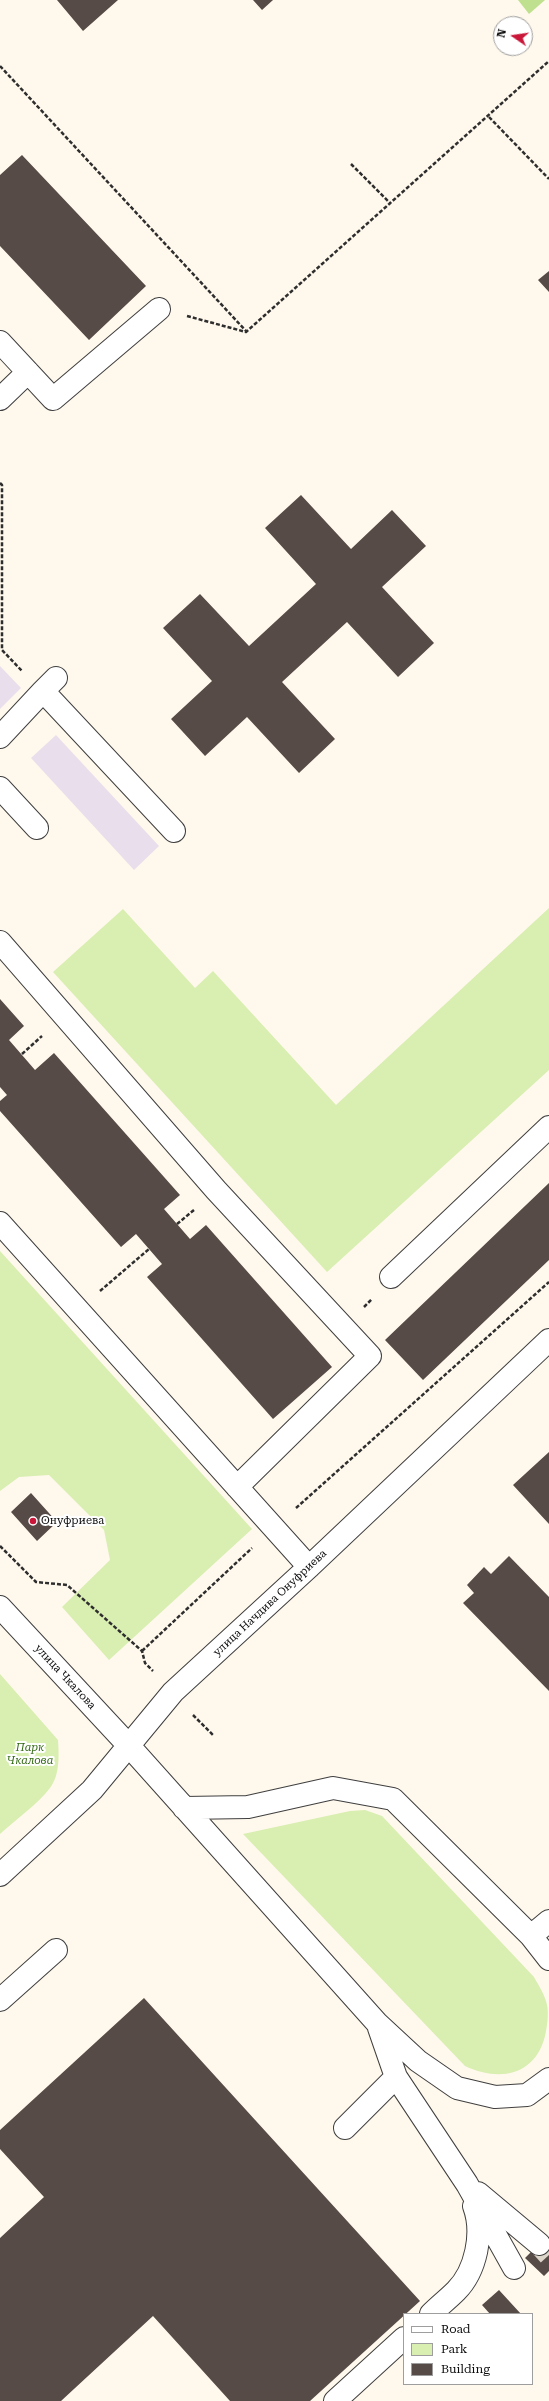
<!DOCTYPE html>
<meta charset="utf-8">
<style>
body{margin:0}
#map{position:relative;width:549px;height:2401px;overflow:hidden;background:#fff8ec;font-family:"Roboto Serif",serif}
canvas{display:block}
.legend{position:absolute;left:403px;top:2313px;width:130px;height:72px;box-sizing:border-box;background:#fff;border:1px solid #9e9e9e;margin:0;padding:5px 7px;list-style:none;font-size:12px;color:#0c0c0c}
.legend li{display:flex;align-items:center;gap:8px;height:20px}
.legend b{width:20px;border:1px solid #9e9e9e}
.north{position:absolute;left:493px;top:16px;width:40px;height:40px;box-sizing:border-box;background:#fff;border:1px solid #9e9e9e;border-radius:50%;rotate:283deg;font-size:11px;font-weight:700;line-height:16px;text-align:center;color:#0c0c0c}
.north::after{content:'';display:block;margin:auto;width:14px;height:18px;background:#ca1638;clip-path:polygon(50% 0,100% 100%,50% 72%,0 100%)}
</style>
<div id="map">
<canvas width="549" height="2401"></canvas>
<ul class="legend">
<li><b style="height:5px;background:#fff"></b>Road</li>
<li><b style="height:11px;background:#d9eeb1"></b>Park</li>
<li><b style="height:11px;background:#564b47"></b>Building</li>
</ul>
<div class="north">N</div>
</div>
<script>
const ctx = document.querySelector('canvas').getContext('2d');
ctx.lineJoin = 'round';
function fill(path, color) { ctx.fillStyle = color; ctx.fill(path, 'evenodd'); }
function stroke(path, color, width, dash) { ctx.strokeStyle = color; ctx.lineWidth = width; ctx.lineCap = dash ? 'butt' : 'round'; ctx.setLineDash(dash || []); ctx.stroke(path); }
function write(font, color, halo, rows, align = 'center') {
  ctx.font = font + ' "Roboto Serif",serif'; ctx.lineWidth = 4; ctx.setLineDash([]); ctx.textBaseline = 'middle'; ctx.strokeStyle = halo; ctx.fillStyle = color; for (const [text, x, y, turn = 0] of rows) {
    ctx.save(); ctx.translate(x, y); ctx.rotate((+turn || 0) * Math.PI / 180); ctx.textAlign = isNaN(turn) ? turn : align; if (halo) ctx.strokeText(text, 0, 0); ctx.fillText(text, 0, 0); ctx.restore();
  }
}
fill(new Path2D(`
 M0 666 21 688 0 709Z
 M56 735 159 846 134 870 31 758Z`), '#e9dfec');
fill(new Path2D(`
 M549 908V1070L327 1272 53 972 123 909 195 988 213 971 336 1105Z
 M0 1251 252 1529 109 1660 62 1607 110 1560 104 1530 49 1475 19 1477 0 1491Z
 M0 1674 58 1740C59 1755 60 1775 50 1788 38 1804 15 1820 0 1834Z
 M365 1810 382 1816 534 1977C539 1986 545 1995 547 2005 549 2014 547 2027 545 2036 535 2076 499 2082 465 2066L243 1834 350 1811Z`), '#d9eeb1');
fill(new Path2D(`
 M518 0H545L529 14Z`), '#bfe08f');
fill(new Path2D(`
 M57 0H118L83 31Z
 M253 0H273L262 10Z
 M22 155 146 286 89 340 0 246V175Z
 M549 271V292L538 280Z
 M301 495 351 549 392 510 426 546 382 587 434 643 398 677 347 622 282 682 335 739 299 773 247 717 205 756 171 719 212 681 163 628 200 594 249 646 316 584 265 528Z
 M0 999 24 1026 9 1040 35 1070 54 1053 180 1195 164 1209 190 1239 206 1225 332 1367 273 1419 147 1277 162 1264 136 1234 121 1247 0 1111V1101L7 1095 0 1087Z
 M549 1183V1260L423 1380 385 1340Z
 M549 1452V1524L513 1485Z
 M31 1493 57 1522 37 1541 11 1512Z
 M509 1556 549 1597V1691L463 1603 474 1593 467 1585 484 1567 491 1574Z
 M144 1998 420 2301 310 2401H230L153 2316 61 2401H0V2238L44 2197 0 2149V2130Z
 M539 2244 549 2245V2271L544 2276 525 2258Z
 M499 2290 521 2314H490L482 2305Z`), '#564b47');
stroke(new Path2D(`
 M539 2244 549 2255`), '#dbd5ca', 22, [22, 11]);
const minor = new Path2D(`
 M0 342 53 399 159 309
 M0 399 28 372
 M43 691 56 678
 M0 737 43 691 174 831
 M0 788 37 828
 M0 942 216 1190 370 1356 237 1487
 M0 1223 309 1567
 M391 1277 549 1127
 M0 1607 130 1747 377 2023 418 2061 457 2088 495 2097 527 2095 549 2079
 M184 1808 248 1807 333 1788 393 1799 531 1936 549 1959
 M0 1875 92 1790 173 1692 309 1567 549 1340
 M531 1936 549 1921
 M0 2000 56 1950
 M379 2028 396 2077 467 2184 514 2268
 M345 2128 396 2077
 M478 2193 539 2244
 M431 2314C439 2306 448 2299 456 2291 476 2271 484 2233 474 2206
 M335 2401 404 2338`);
stroke(minor, '#3f3f3f', 24);
stroke(new Path2D(`
 M0 66 246 331
 M489 117 549 179
 M351 164 391 204
 M187 316 246 332 549 61
 M0 483 2 485V650L22 671
 M22 1054 42 1036
 M177 1224 194 1210
 M100 1291 149 1249
 M364 1307 372 1299
 M296 1508 549 1282
 M0 1546 36 1582 67 1585 142 1651 145 1663 153 1671
 M142 1651 252 1548
 M193 1715 214 1736`), '#2e2e2e', 2.5, [4, 2]);
stroke(minor, '#fff', 22);
for (const [x, y, r, color] of [
 [33,1521,4,"#ca1638"]
]) { const dot = new Path2D(); dot.arc(x, y, r, 0, 2 * Math.PI); ctx.fillStyle = color; ctx.fill(dot); stroke(dot, '#fff', 1.5); }
write('11px', '#0c0c0c', '#fff', [
 ["Онуфриева",41,1521]
], 'left');
write('11px', '#0c0c0c', '#fff', [
 ["улица Начдива Онуфриева",270,1603,-43],
 ["улица Чкалова",65,1677,47]
]);
write('italic 11px', '#346a16', '#fff', [
 ["Парк",30,1748],
 ["Чкалова",30,1761]
]);
</script>
